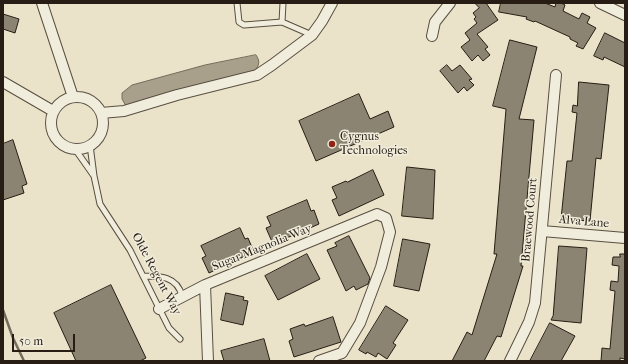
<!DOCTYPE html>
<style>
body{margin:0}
#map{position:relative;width:628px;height:364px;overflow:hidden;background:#eae3c9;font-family:"IM FELL French Canon",serif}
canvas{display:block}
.frame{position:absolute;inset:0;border:4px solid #271d14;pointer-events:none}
.scale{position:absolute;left:12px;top:334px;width:63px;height:18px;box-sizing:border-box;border:2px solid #271d14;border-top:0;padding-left:5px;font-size:12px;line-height:14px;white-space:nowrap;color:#271d14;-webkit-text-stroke:3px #f1eddc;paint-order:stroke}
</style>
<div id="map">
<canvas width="628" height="364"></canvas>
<div class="frame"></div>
<div class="scale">50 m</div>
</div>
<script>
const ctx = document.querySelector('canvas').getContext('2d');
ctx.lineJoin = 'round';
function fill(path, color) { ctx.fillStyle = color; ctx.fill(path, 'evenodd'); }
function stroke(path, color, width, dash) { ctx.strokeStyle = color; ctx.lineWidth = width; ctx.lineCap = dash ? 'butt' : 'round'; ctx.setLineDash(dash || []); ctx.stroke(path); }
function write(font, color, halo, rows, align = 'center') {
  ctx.font = font + ' "IM FELL French Canon",serif'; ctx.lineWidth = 3; ctx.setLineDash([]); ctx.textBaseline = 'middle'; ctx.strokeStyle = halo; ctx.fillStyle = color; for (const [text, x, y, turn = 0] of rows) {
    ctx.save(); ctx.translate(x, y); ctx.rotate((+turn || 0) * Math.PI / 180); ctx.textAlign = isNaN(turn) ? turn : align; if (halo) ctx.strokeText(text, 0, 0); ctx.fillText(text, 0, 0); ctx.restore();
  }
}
const water = new Path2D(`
 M256 55C261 62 259 66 253 73L126 106 122 99V93L132 85 205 65Z`);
fill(water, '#a8a08b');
stroke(water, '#746c5b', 1);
stroke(new Path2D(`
 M3 310 13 338 24 361`), '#746c5b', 2.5);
const building = new Path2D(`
 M475 3H486L498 20 477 34 488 47 485 49 490 55 483 61 478 55 472 61 461 47 470 40 465 33 477 23 474 19 476 17 473 13 479 8Z
 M501 3H545L555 7 556 3H561L565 5 563 11 579 19 582 13 590 17 587 23 596 28 583 49 576 46 578 43 570 39V37L535 21 534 22 526 19 527 17 499 12Z
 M3 14 19 19 15 33 3 29Z
 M605 33 625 43V67L604 57 603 60 594 56Z
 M510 40 537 47 519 119 534 120 521 266H523L501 337 497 336 484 361H452L467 332 472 335 497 254H494L506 109 493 106Z
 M447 65 452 71 460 65 472 79 469 80 474 85 467 91 464 87 458 93 440 71Z
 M579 82 609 85 601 159 596 158 590 221 561 219 567 161H572L577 113 572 112 573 105 577 106Z
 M359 94 370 119 388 111 394 127 316 161 299 121Z
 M13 140 27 184 22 186 24 193 3 200V144Z
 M407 167 435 170 433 219 402 216Z
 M373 170 384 195 339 216 332 200 337 198 332 187 346 181 347 182Z
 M307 200 311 211 314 210 319 224 273 244 266 228 271 226 267 217Z
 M240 228 245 239 248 238 254 252 209 273 202 258 206 256 201 246Z
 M349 236 370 278 368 284 356 290 354 286 346 291 327 250 337 246 335 243Z
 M403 239 430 244 419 291 394 286Z
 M559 246 587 248 581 323 551 320 553 316Z
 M307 254 320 279 278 300 265 276Z
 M620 254H625V359L620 358V361H601L602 348 610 349 615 291 610 290 611 281 618 282 619 266 612 265 613 257H620Z
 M111 285 146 358 140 361H76L54 313Z
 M226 293 244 297 243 300 248 301 243 325 221 320Z
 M386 306 408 320 393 343 396 345 387 359 378 353 376 357 367 352 366 354 359 350Z
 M333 317 341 342 294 357 289 341 293 339 290 329 304 324 305 326Z
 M550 323 575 336 561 361H530Z
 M264 339 270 361H224L221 351Z`);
fill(building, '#8c8472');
stroke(building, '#271d14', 1);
const lane = new Path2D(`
 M237 3 239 22 244 25 282 22 312 35
 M282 22 283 3
 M75 149 94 176 90 145
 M94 176 100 204 130 250 169 328 180 339
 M143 276C160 276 177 276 182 296`);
const street = new Path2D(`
 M42 3 73 97
 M600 3 625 15
 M432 36 435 22 450 3
 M3 82 53 111
 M51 123a26 26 0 1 1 52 0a26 26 0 1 1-52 0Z
 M101 113 124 111 177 95 257 75 272 65 312 35 322 21 332 3
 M542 231 625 238
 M205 285 208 361
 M159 309 205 285 377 214 386 218 390 232 381 267 360 323 342 353 319 361
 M510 361 529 322 535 303 556 75`);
stroke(lane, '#584e41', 7);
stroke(street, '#584e41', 12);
stroke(lane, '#f1eddc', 5);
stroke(street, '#f1eddc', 10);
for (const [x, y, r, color] of [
 [332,144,4,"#8f2418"]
]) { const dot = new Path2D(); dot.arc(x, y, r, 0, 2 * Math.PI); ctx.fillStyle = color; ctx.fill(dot); stroke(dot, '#f1eddc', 1.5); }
write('12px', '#271d14', '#f1eddc', [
 ["Cygnus",340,137],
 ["Technologies",340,151]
], 'left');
write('12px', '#271d14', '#f1eddc', [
 ["Braewood Court",530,220,-85],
 ["Alva Lane",584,222,5],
 ["Sugar Magnolia Way",262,248,-22],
 ["Olde Regent Way",156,274,62]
]);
</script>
